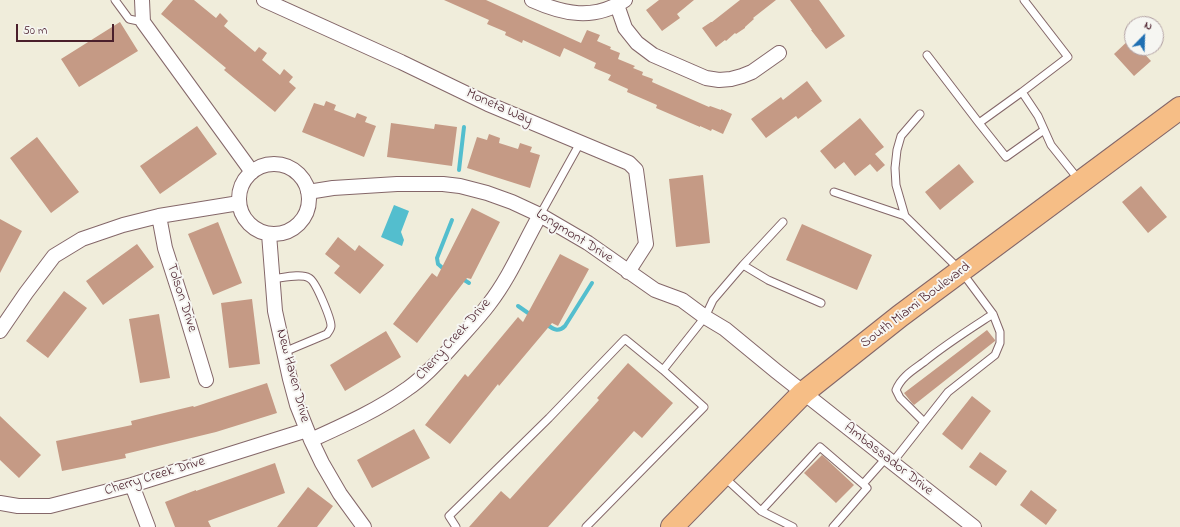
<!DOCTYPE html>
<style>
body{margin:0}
#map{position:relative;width:1180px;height:527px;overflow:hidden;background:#f0eddb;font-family:"Indie Flower",sans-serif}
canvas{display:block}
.north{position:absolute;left:1124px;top:16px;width:40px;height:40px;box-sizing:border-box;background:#f6f6f2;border:1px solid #b1a0a2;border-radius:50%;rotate:23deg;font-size:11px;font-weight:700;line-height:16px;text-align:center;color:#4a1f2b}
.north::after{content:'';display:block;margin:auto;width:14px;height:18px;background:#1f6fb2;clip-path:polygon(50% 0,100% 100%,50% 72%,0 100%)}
.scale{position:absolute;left:16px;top:24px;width:98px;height:18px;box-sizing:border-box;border:2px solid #4a1f2b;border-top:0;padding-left:5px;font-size:12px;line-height:14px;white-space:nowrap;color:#4a1f2b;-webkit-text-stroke:3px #f6f6f2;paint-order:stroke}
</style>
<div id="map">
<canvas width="1180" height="527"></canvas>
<div class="north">N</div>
<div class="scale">50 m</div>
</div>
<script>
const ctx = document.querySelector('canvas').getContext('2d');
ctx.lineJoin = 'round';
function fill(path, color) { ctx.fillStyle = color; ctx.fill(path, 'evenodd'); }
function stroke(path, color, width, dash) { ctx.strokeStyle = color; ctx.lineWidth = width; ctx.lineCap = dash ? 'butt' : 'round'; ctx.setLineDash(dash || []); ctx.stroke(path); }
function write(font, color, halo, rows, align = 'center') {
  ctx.font = font + ' "Indie Flower",sans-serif'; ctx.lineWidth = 4; ctx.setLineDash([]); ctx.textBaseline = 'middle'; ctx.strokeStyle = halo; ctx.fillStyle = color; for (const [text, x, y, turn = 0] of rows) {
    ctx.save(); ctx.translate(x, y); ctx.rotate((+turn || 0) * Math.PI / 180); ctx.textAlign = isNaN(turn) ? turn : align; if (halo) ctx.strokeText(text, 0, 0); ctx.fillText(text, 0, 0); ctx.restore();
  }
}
fill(new Path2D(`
 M394 205 409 211 401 232 404 240 402 246 381 237Z`), '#53bece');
stroke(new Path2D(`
 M459 170 464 127
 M446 271 438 264 437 258 452 220
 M461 278 469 283
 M518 306 531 315
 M546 324C553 329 558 333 565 326L592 283`), '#53bece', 4);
fill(new Path2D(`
 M173 0H194L216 18 220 13 228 21 224 26 255 52 259 47 267 53 262 60 280 75 284 69 293 77 289 82 296 88 275 112 224 70 226 68 161 14Z
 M444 0H486L581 43 587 30 600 35 597 41 611 47 610 49 620 53 618 59 635 66 633 68 643 72 642 75 653 79 652 82 709 107 710 106 721 110V109L732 114 723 134 712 129 711 131 700 126V127L656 108 657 105 627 92 628 89 608 80 611 75 594 68 596 63 564 48 560 57 523 40 522 43 505 35 506 32 487 24 489 20Z
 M659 0H694L677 14 680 18 662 31 646 10Z
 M740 0H776L753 18 754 19 745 27V28L736 34 735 33 726 41 725 40 716 47 702 28 711 22H712Z
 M790 0H819L845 36 826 49 811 30H812Z
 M120 22 138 51 79 87 61 59Z
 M1132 37V48H1139L1151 61 1134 76 1114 54Z
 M807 81 822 101 798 119 796 116 766 138 751 119 781 97 783 100Z
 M326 101 336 105 334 110 355 118 357 113 367 117 365 122 376 126 364 157 302 132 314 103 324 106Z
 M860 118 884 147 875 154 885 165 877 172 870 164 855 176 844 162 835 169 820 151Z
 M391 123 434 129 435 124 457 127 452 166 387 157Z
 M197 126 217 154 160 194 140 166Z
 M489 134 500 138 499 143 518 149 520 143 532 147 530 152 540 155 530 188 467 168 477 137 487 140Z
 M37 137 79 192 51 213 10 158Z
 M959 164 974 182 940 210 925 192Z
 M703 175 710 243 676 247 669 179Z
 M1141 186 1167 217 1148 233 1122 202Z
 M472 208 500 222 471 279 467 278 417 343 393 324 432 273 437 277Z
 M0 219 22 231 0 273Z
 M218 222 242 283 213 295 188 234Z
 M802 224 872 255 857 290 786 260Z
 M338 237 355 251 359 245 384 265 360 294 334 273 340 266 325 254Z
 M137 244 154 267 103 305 86 281Z
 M560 254 589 269 558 326 552 323 499 386 498 384 450 444 425 425 465 374 468 377 518 317 523 322Z
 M64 291 87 308 48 358 26 341Z
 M252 299 260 364 229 368 221 303Z
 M159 314 170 378 140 383 129 319Z
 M987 330 995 340V341L914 405 912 403 904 393Z
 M386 331 401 357 345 391 330 365Z
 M628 363 673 403 642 438 634 431 548 527H469L501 491 510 499 599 400 597 398Z
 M267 383 277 413 216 432 125 454 126 458 62 471 56 441 132 425 131 421 193 406 194 407Z
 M972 396 991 411 962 450 942 434Z
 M0 416 41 455 19 478 0 460Z
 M414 429 430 458 372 488 357 460Z
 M980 452 1007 471 996 486 969 467Z
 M822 455 854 485 836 503 804 473Z
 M275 463 285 493 208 521 211 527H175L165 502 196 490V491Z
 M308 487 333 506 317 527H277Z
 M1031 490 1057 510 1046 525 1020 505Z`), '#c59a85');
const lane = new Path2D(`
 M115 0 129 19 143 22
 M927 55 979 123 1022 92 1038 116 1051 145 1079 180
 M1022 92 1068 57 1024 0
 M979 123 1006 157 1044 130
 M834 192 905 216 961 271 993 314 1000 332V343L995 355 948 392 892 463
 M540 215 580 143
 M905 216 896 185 895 168 897 150 901 136 920 114
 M743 265 768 280 821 303
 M272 279C282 278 301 273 309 278 316 281 331 319 331 326 331 329 329 331 327 334L284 352
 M924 422 900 398 896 390C901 377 913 370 924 362 946 344 970 329 993 314
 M724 477 761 511 793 527
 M761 511 820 447 863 484 886 458
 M456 527 449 516 549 418 625 339 663 370 705 317 713 300 743 265 783 222
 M586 527 704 407 663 370
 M833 527 867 488 863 484`);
const street = new Path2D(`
 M142 0 143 22 252 172
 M264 0 401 62 488 104 629 163 636 170 646 244 628 272
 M532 0C563 14 594 21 625 0
 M617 5 625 28 637 43 653 55 706 78 719 80 731 79 742 76 752 72 779 53
 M239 199a35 35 0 1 1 70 0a35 35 0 1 1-70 0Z
 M308 192 333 188 397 184H443L460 186 487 193 512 202 540 215 588 243 655 290 682 300 705 317 725 329 776 371 974 527
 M159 216 165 248 183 304 206 380
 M269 234 275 311 290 379 297 405 311 440 322 463 340 494 364 527
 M0 331 26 293 54 256 82 239 123 225 159 216 239 203
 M311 440C344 425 378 410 407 389 423 378 436 364 449 350 462 335 477 320 489 304 510 277 523 245 540 215
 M132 485 148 527
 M0 503 18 506H50L132 485 307 430`);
const primary = new Path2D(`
 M672 527 803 393 900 316 1180 108`);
stroke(lane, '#846769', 9);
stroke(street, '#846769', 16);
stroke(primary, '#846769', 24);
stroke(lane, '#fff', 7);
stroke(street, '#fff', 14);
stroke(primary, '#f6be86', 22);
write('14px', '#4a1f2b', '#f6f6f2', [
 ["Moneta Way",499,108,24],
 ["Longmont Drive",574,237,32],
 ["Tolson Drive",181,298,72],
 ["South Miami Boulevard",916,306,-37],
 ["Cherry Creek Drive",454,340,-48],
 ["New Haven Drive",292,376,75],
 ["Ambassador Drive",888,460,38],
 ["Cherry Creek Drive",155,477,-17]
]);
</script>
